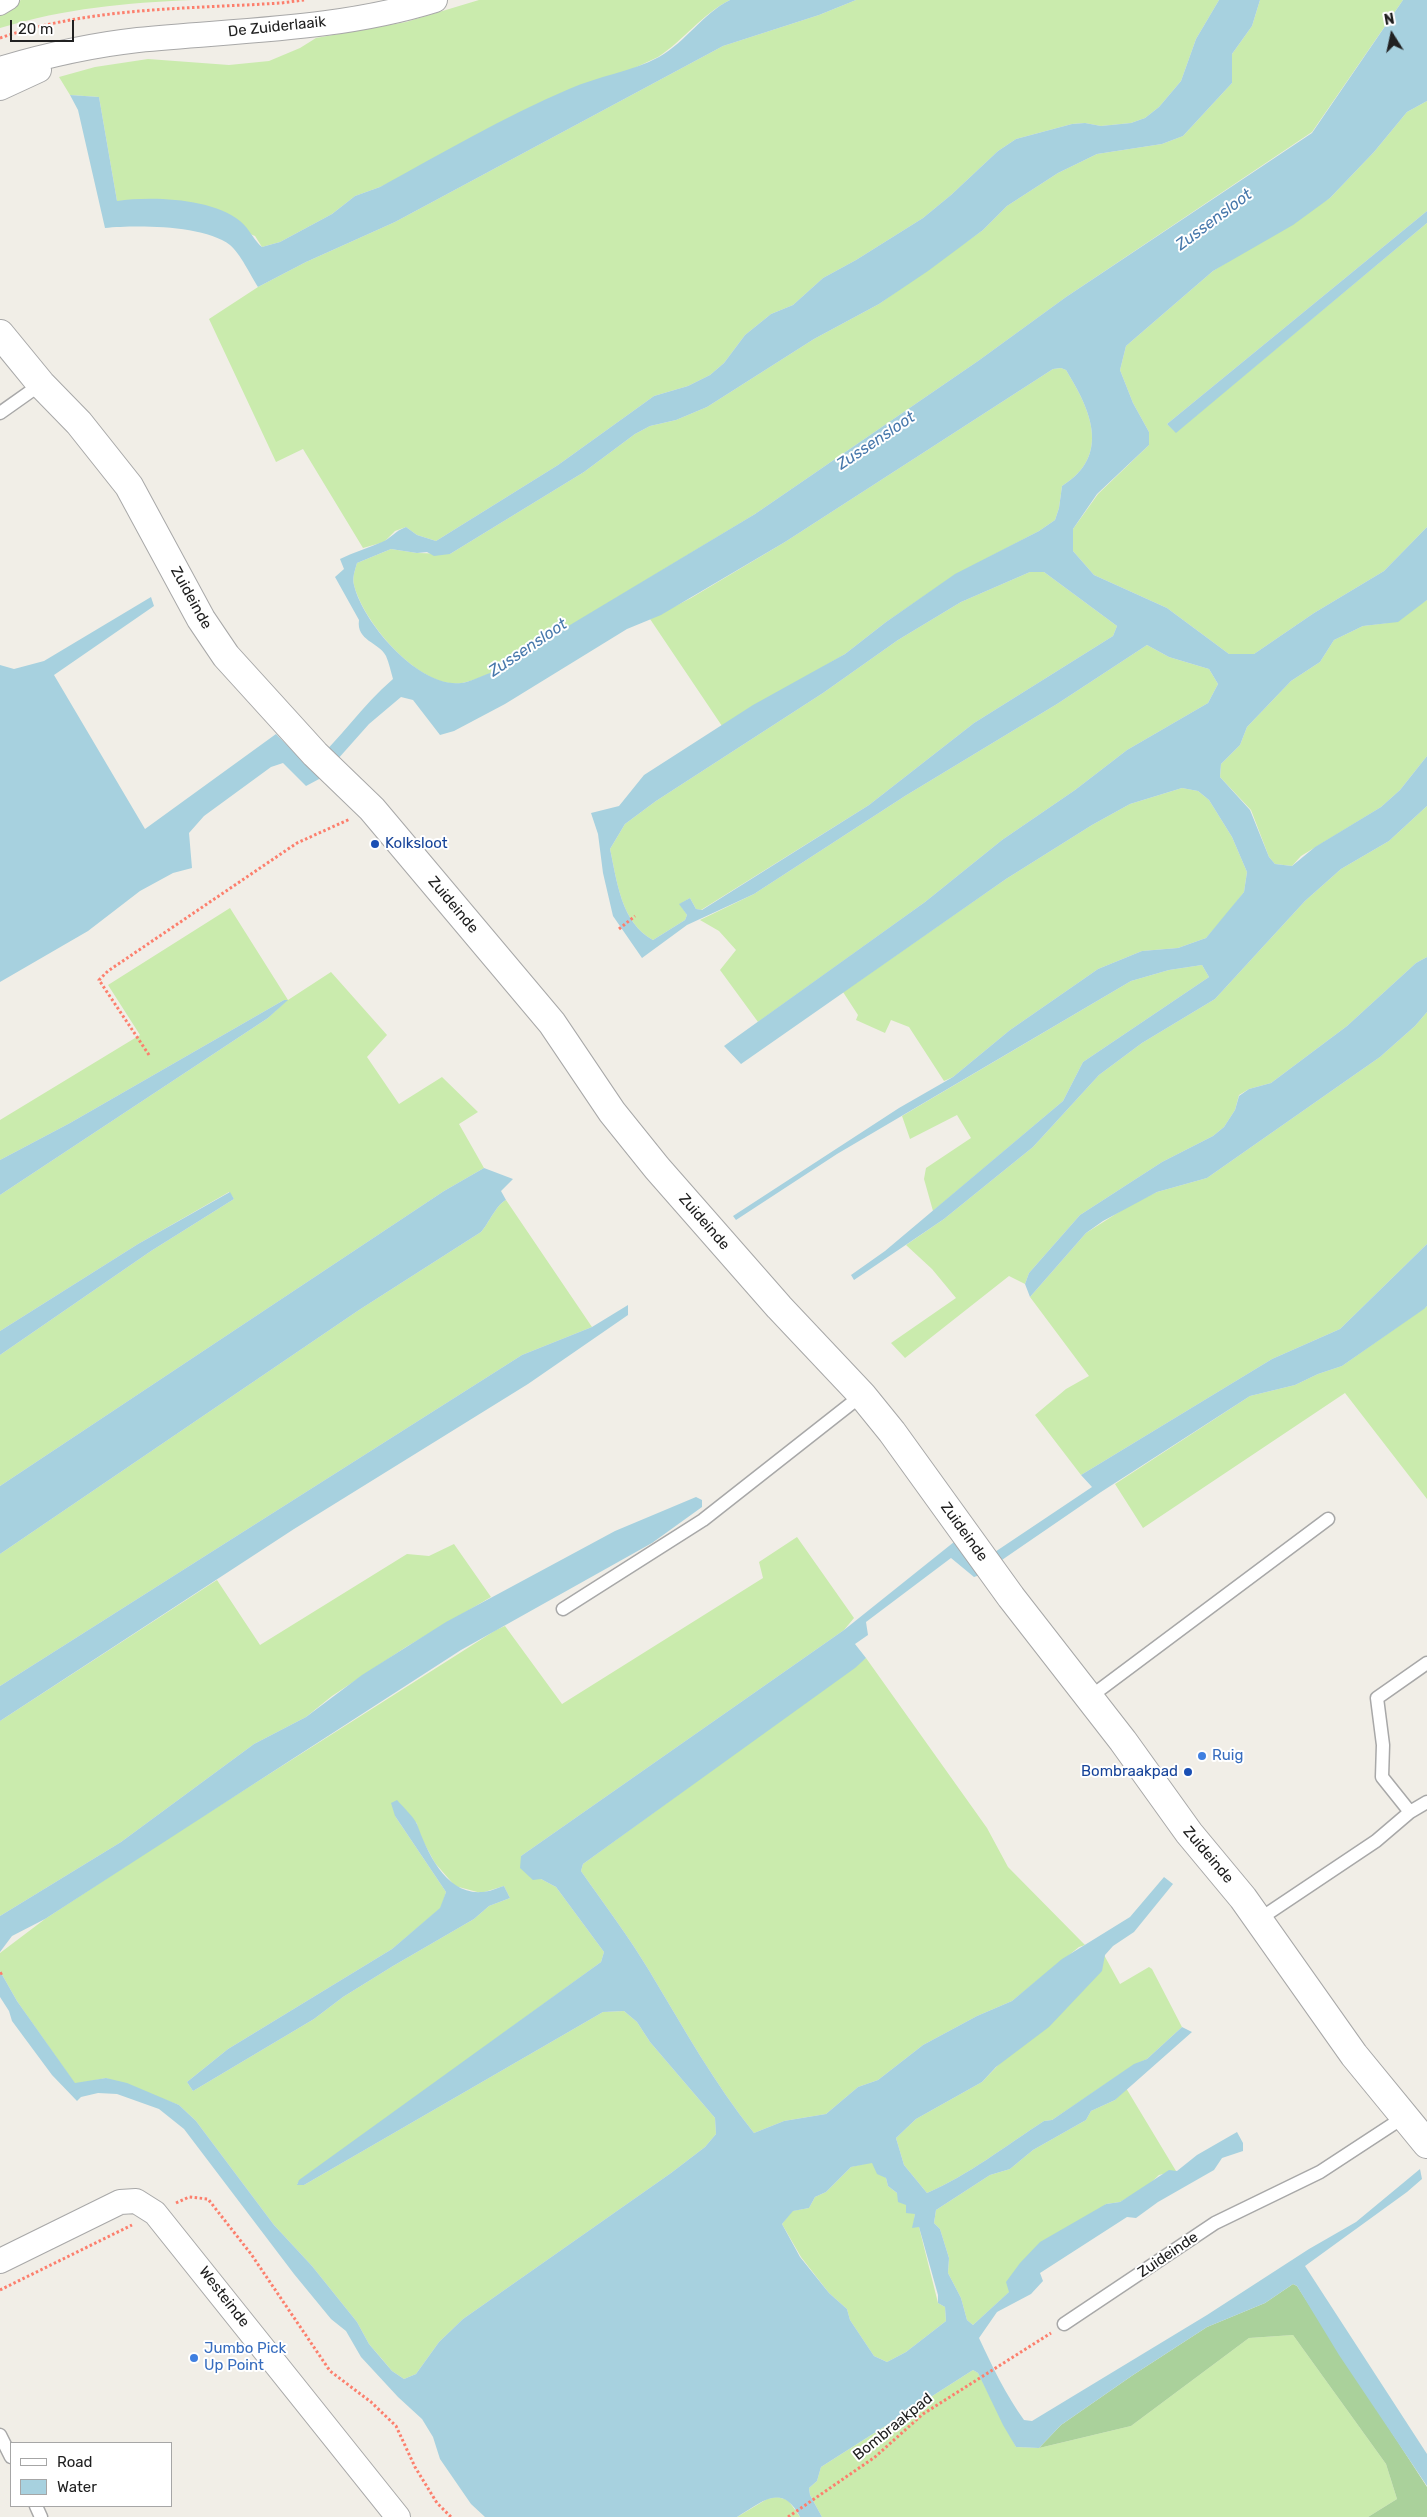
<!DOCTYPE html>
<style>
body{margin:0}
#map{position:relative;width:1427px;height:2517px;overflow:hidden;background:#f1eee7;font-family:Rubik,sans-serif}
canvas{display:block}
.legend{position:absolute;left:10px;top:2442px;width:162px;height:65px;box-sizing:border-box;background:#fff;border:1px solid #a6a6a6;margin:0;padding:6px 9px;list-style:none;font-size:15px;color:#212121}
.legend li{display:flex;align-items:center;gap:10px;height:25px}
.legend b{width:25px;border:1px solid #a6a6a6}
.north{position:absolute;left:1367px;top:10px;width:50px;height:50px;-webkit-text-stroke:4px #fff;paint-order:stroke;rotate:350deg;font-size:14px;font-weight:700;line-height:20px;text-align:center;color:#212121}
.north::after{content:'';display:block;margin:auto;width:18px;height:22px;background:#212121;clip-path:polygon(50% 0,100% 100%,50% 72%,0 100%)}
.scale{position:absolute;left:10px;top:20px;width:64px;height:22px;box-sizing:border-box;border:2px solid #212121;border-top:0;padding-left:6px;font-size:15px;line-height:18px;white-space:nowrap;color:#212121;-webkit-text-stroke:4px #fff;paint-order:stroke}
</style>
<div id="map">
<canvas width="1427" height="2517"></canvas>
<ul class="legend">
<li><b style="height:6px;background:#fff"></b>Road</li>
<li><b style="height:14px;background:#a7d1df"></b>Water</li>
</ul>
<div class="north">N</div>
<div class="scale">20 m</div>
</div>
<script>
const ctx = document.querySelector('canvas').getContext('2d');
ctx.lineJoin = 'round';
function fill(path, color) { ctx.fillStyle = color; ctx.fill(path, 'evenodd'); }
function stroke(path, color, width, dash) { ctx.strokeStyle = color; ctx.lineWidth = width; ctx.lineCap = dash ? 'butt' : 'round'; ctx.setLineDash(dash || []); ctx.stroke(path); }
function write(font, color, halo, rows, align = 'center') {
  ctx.font = font + ' Rubik,sans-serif'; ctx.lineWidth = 4; ctx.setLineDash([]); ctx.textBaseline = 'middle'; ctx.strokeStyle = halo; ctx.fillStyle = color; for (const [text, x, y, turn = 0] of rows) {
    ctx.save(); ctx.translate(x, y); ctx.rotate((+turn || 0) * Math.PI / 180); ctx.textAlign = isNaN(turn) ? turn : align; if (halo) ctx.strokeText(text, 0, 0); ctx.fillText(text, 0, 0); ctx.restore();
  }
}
fill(new Path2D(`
 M21 0H193C124 3 67 8 0 28V12Z
 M479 0H730C702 14 684 40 658 57L380 187 355 196 332 214 280 242 262 247 255 236 168 200 117 201 99 97 70 95 59 77 95 67 148 59 229 65 269 61 300 48 316 38 406 22Z
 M856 0H1219L1196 39 1181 81 1159 107 1145 118 1131 123 1101 126 1085 123 1072 124 1016 139 998 151 951 195 923 218 856 260 823 278 793 305 771 314 745 335 724 363 710 375 688 386 654 396 558 465 436 541 417 535 406 527 395 531 384 542 363 548 303 449 276 462 209 319 258 287 306 262 395 222 723 46 819 15Z
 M1260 0H1403L1312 132 1066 297 978 361 755 514 524 654C505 665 484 679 462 683 420 690 363 622 354 585 352 578 355 570 357 563L391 549 417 553 450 554 584 472 635 434 650 426 676 420 707 407 814 339 879 304 983 230 1007 206 1058 173 1097 154 1162 144 1183 136 1232 83V54L1252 26Z
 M1427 101V211L1167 424 1176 432 1427 223V527L1384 571 1314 613 1254 654H1229L1167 608 1094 575 1073 551V529L1098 494 1149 445V432L1133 403 1120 370 1126 346 1213 271 1330 198 1374 152 1407 112Z
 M1061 368 1066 370C1090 409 1112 455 1062 486L1059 508 1055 520 1039 531 955 575 886 622 845 654 722 726 650 619 691 598 785 542 1053 369Z
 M1030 572H1044L1117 626 1113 636 974 723 869 805 701 910 696 909 690 898 680 904 687 915 685 920 653 940C621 923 617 881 610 849L625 824 656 801 823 693 898 640 961 602Z
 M1427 600V756L1400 790 1381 807 1301 856 1292 866 1275 864 1269 857 1251 810 1220 777 1221 764 1240 745 1247 727 1291 681 1320 662 1334 640 1363 626 1387 623Z
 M1147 645 1169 657 1209 669 1218 684 1208 703 1127 750 1075 790 1002 840 925 902 758 1022 720 970 736 950 719 931 700 920 754 894 905 796 1057 704Z
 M1182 788 1198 791 1209 800 1232 837 1247 872 1244 892 1228 913 1206 938 1178 948 1142 951 1098 969 1010 1030 953 1077 944 1081 909 1027 891 1020 885 1033 856 1020 858 1015 843 992 1006 879 1092 825 1130 804Z
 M1427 806V957L1416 963 1347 1026 1271 1083 1249 1089 1239 1095 1235 1110 1224 1127 1213 1136 1162 1162 1080 1215 1029 1273 1025 1284 1009 1276 905 1358 891 1343 956 1298 932 1269 906 1245 944 1219 1033 1147 1099 1075 1142 1043 1215 999 1305 901 1341 869 1389 841Z
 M230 908 288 1000 331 972 387 1035 367 1057 399 1104 442 1077 478 1112 459 1124 484 1168 444 1191 0 1486V1355L151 1251 234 1199 229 1192 138 1244 0 1331V1195L268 1018 287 1000H284L70 1123 0 1160V1120L140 1035 108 985Z
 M1202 965 1209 977 1083 1062 1063 1101 933 1211 924 1179 926 1168 971 1138 957 1115 910 1139 902 1116 1131 981 1169 970Z
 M1427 1012V1244L1340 1329 1272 1359 1081 1475 1035 1415 1066 1389 1089 1376 1030 1297 1086 1233 1130 1205 1157 1192 1207 1178 1380 1057 1415 1026Z
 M506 1200 592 1327 522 1355 0 1686V1554L359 1310 481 1232C489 1223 496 1205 506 1200Z
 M1427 1306V1499L1345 1393 1143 1528 1115 1484 1250 1396 1295 1385 1318 1374 1342 1366Z
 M797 1537 854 1618 844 1630 521 1856 541 1879 556 1887 604 1952 601 1962 297 2184 304 2185 603 2012 624 2011 637 2022 650 2042 715 2118 716 2134 705 2147 671 2173 463 2319 439 2342 416 2374 404 2379 392 2371 382 2359 369 2344 357 2322 312 2266 274 2225 196 2121 179 2105 106 2078 75 2084 17 2001 0 1971V1953L45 1919 167 1839 496 1630 505 1626 562 1704 763 1578 759 1562ZM395 1816 417 1823 418 1832 435 1863 455 1886 481 1893 504 1886 510 1898 489 1906 474 1919 393 1966 343 1997 314 2019 193 2091 187 2082 228 2049 392 1949 441 1908 446 1892Z
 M454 1544 491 1597 406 1647 332 1696 306 1717 254 1744 121 1842 0 1916V1721L217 1580 260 1645 407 1554 429 1556Z
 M866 1658 987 1828 1008 1867 1085 1945 1079 1947 1012 2001 977 2016 923 2045 878 2080 858 2087 826 2114 784 2121 754 2133C714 2083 683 2027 650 1972 629 1937 604 1904 581 1871L583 1864Z
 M1104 1955 1120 1984 1149 1967 1152 1969 1182 2027 1147 2059 1134 2065 1052 2120 1044 2121C1005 2146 969 2175 927 2193L904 2165 896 2138 916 2119 982 2082Z
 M1126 2088 1176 2171 1159 2175 1145 2188 1120 2202 1106 2204 973 2325 967 2320 961 2298 948 2273 949 2258 940 2229 934 2223 936 2210 990 2175 1010 2169 1033 2150 1086 2120 1091 2111 1115 2100Z
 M872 2162 886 2178 888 2186 897 2193 915 2214 913 2227H919L938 2303 945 2307 946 2321 906 2352 887 2362 874 2356 850 2320 847 2309 829 2293 801 2257 782 2224 792 2211 809 2208 815 2197 826 2192 851 2167Z
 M1293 2335 1386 2464 1397 2499 1368 2517H822L810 2495 809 2488 817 2481 821 2467 973 2370 978 2373 1016 2447 1039 2448 1131 2426 1249 2338Z
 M777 2497 788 2500 800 2517H737L767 2499Z`), '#caebad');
fill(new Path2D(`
 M1293 2284 1297 2286 1427 2487V2517H1368L1397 2499 1386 2464 1293 2335 1249 2338 1131 2426 1039 2448 1061 2425 1133 2375 1207 2327 1265 2303Z`), '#aad19b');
fill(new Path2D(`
 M730 0H856L819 15 723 46 395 222 306 262 258 287C251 276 240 253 230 245 204 225 137 225 105 228L78 110 70 95 99 97 117 201C151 196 212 198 240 221 249 228 255 242 262 247L280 242 332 214 355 196 380 187C442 153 504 117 569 89 598 76 631 72 659 57 686 42 702 14 730 0Z
 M1219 0H1260L1252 26 1232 54V83L1183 136 1162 144 1097 154 1058 173 1007 206 983 230 928 271 879 304 814 339 707 407 676 420 650 426 635 434 584 472 450 554 434 556 427 552 417 553 391 549 357 563C355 570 352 578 354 585 363 623 419 688 461 683 470 682 481 676 490 673L755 514 978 361 1066 297 1312 133 1403 0H1427V101L1407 112 1374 152 1330 198 1293 225 1213 271 1126 346 1120 370 1133 403 1149 432V445L1097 494 1073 529V551L1094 575 1167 608 1229 654H1254L1314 613 1384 571 1427 527V600L1398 622 1363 626 1334 640 1320 662 1291 681 1247 727 1240 745 1221 764 1220 777 1250 810 1269 857 1275 864 1292 866 1315 847 1381 807 1400 790 1427 756V806L1389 841 1341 869 1305 901 1215 999 1142 1043 1099 1075 1033 1147 944 1219 854 1280 851 1275 885 1251 1063 1101 1083 1062 1209 977 1202 965 1169 970 1131 981 837 1154 736 1220 733 1216 899 1108 953 1077 1010 1030 1098 969 1142 951 1178 948 1206 938 1244 892 1247 872 1232 837 1209 800 1198 791 1182 788 1130 804 1092 825 1006 879 741 1064 724 1046 925 902 1002 840 1075 790 1127 750 1208 703 1218 684 1209 669 1169 657 1147 645 1057 704 905 796 754 894 687 925 642 958 613 916 603 873 598 834 591 813 619 806 644 775 753 705 845 654 886 622 955 574 1039 531 1055 520 1059 508 1062 486C1112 455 1090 409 1066 370L1061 368 1053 369 785 542 661 615 627 629 505 704 454 731 440 735 413 700 401 697 369 724 321 778 306 786 283 763 271 767 204 816 189 833 192 868 173 873 140 891 88 931 0 982V665L14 669 44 661 151 597 154 606 54 675 145 829 276 734 309 767C340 740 362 705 393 679 391 672 389 663 386 656 379 642 356 641 359 620L335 577 344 569 340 559C354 552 368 548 382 542 390 539 395 531 406 527L417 535 436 541 558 465 654 396 688 386 710 375 724 363 745 335 771 314 793 305 823 278 856 260 923 218 951 195 998 151 1016 139 1072 124 1085 123 1101 126 1131 123 1145 118 1159 107 1181 81 1196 39ZM1030 572H1044L1117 626 1113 636 974 723 869 805 702 910 696 909 690 898 679 904 687 915 685 920 653 940C621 923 617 881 610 849L625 824 656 801 823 693 898 640 961 602Z
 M1427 211V223L1176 433 1167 424Z
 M1427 957V1012L1415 1026 1380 1057 1207 1178 1157 1192 1103 1221 1086 1233 1030 1297 1025 1284 1029 1273 1080 1215 1162 1162 1213 1136 1224 1127 1235 1110 1239 1096 1249 1089 1271 1083 1347 1026 1416 963Z
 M284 1000H288L268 1018 0 1195V1160L70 1123Z
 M484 1168 513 1179 501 1191 506 1200C496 1205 489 1223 481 1232L359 1310 0 1554V1486L444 1191Z
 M230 1192 234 1199 151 1251 0 1355V1331L138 1244Z
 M1427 1244V1306L1424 1309 1342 1366 1318 1374 1295 1385 1250 1396 1101 1492 980 1575 974 1577 951 1558 866 1622 868 1635 855 1644 866 1658 855 1668 583 1864 581 1871C604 1904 629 1937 650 1972 683 2027 714 2083 754 2133L784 2121 826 2114 858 2087 878 2080 923 2045 977 2016 1012 2001 1062 1959 1130 1917 1164 1877 1173 1884 1134 1932 1113 1946 1105 1955 1102 1971 1049 2027 996 2067 982 2082 916 2119 896 2138 904 2165 927 2193C969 2175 1005 2146 1044 2121L1052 2120 1134 2064 1147 2059 1182 2027 1192 2032 1115 2100 1091 2111 1086 2120 1033 2150 1010 2169 990 2175 936 2210 934 2223 940 2229 949 2258 948 2273 961 2298 967 2320 973 2325 1009 2292 1006 2282 1020 2263 1040 2242 1106 2204 1120 2202 1169 2170 1177 2171 1197 2155 1237 2132 1243 2143V2151L1222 2158 1214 2170 1158 2202 1136 2218 1127 2217 1040 2273 1043 2281 1031 2294 997 2312 979 2338C992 2366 1006 2395 1024 2420L1032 2421 1207 2315 1309 2249 1356 2222 1420 2169 1422 2179 1407 2192 1305 2266 1427 2454V2486L1339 2355 1297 2286 1293 2284 1265 2303 1207 2327 1133 2375 1061 2425 1039 2448 1016 2447 1003 2425 978 2373 973 2370 821 2467 817 2481 809 2488 810 2495 822 2517H800C782 2482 762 2502 737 2517H485L471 2504 440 2459 433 2437 422 2419 398 2397 361 2357 346 2331 331 2319 294 2274 184 2129 159 2109 117 2094 98 2093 81 2097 77 2101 52 2075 12 2021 9 2011 0 1997V1971L17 2001 75 2083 106 2078 127 2083 179 2105 196 2121 274 2225 312 2266 357 2322 369 2344 392 2371 404 2379 416 2374 439 2342 463 2319 671 2173 705 2147 716 2134 715 2118 650 2042 637 2022 624 2011 603 2012 304 2185H297L299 2180 601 1962 604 1952 556 1887 541 1879 533 1880 520 1868 521 1856 844 1630 954 1542 974 1566 1092 1487 1081 1475 1272 1359 1340 1329ZM872 2163 877 2174 886 2178 888 2186 897 2193 898 2202 906 2205V2213L915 2214 912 2228 919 2227 938 2295V2303L945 2307 946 2321 906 2352 887 2362 874 2356 850 2320 847 2309 829 2293 800 2257 782 2224 793 2211 809 2208 815 2197 826 2192 851 2167Z
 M628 1305V1315L528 1384 294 1529 0 1721V1686L522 1355 592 1327Z
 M696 1497 702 1500V1507L652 1543 461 1650 45 1919 12 1936 0 1952V1916L121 1842 254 1744 306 1717 362 1675 446 1622 615 1531Z
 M397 1800C403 1807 413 1816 417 1824 427 1852 446 1895 482 1892 489 1892 497 1888 504 1886L510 1898 489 1906 474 1919 393 1966 343 1997 314 2019 193 2091 187 2082 228 2049 392 1949 440 1908 446 1892 395 1816 391 1803Z`), '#a7d1df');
const service = new Path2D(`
 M0 413 41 384
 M563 1609 703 1520 862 1395
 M1090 1697 1328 1519
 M1410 1812 1382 1777 1383 1745 1377 1698 1427 1663
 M1258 1920 1376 1841 1410 1812 1427 1802
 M1064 2324 1215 2223 1320 2172 1404 2117
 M0 2435 11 2457
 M36 2506 41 2517`);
const pedestrian = new Path2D(`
 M0 6 10 0`);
const minor = new Path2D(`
 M0 69C44 56 92 45 138 40 237 30 339 30 435 0
 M0 88 39 70
 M0 2261 120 2202 136 2201 155 2213 398 2517`);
const tertiary = new Path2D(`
 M0 334 41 384 79 423 129 486 201 619 226 656 315 754 372 809 552 1023 612 1112 657 1168 779 1307 862 1395 892 1432 1011 1597 1123 1741 1189 1833 1243 1898 1354 2055 1427 2144`);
stroke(service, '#a8a8a8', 15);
stroke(pedestrian, '#a8a8a8', 20);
stroke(minor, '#a8a8a8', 26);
stroke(tertiary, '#a8a8a8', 30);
stroke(new Path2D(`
 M0 38C90 7 187 9 281 3L304 0
 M619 929 635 916
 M149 1055 99 980 108 971 297 843 350 819
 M0 1974 4 1972
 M176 2203 189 2197 208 2199 251 2254 330 2371 371 2402 396 2426 415 2467 437 2503 451 2517
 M0 2290 132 2225
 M788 2517 875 2457 923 2414 1051 2333`), '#fc7f6d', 3, [2.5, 2.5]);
stroke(service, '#fff', 12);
stroke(pedestrian, '#fff', 18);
stroke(minor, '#fff', 24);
stroke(tertiary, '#fff', 28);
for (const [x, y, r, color] of [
 [375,844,5,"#1a4fb4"],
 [1202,1756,5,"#3f7fe0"],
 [1188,1772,5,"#1a4fb4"],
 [194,2358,5,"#3f7fe0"]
]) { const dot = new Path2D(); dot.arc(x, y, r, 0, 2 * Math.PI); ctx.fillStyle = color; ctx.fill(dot); stroke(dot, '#fff', 2); }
write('15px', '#212121', '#fff', [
 ["De Zuiderlaaik",277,27,-6],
 ["Zuideinde",191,598,61],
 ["Zuideinde",453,905,50],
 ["Zuideinde",704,1222,49],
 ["Zuideinde",964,1532,54],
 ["Zuideinde",1208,1855,50],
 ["Zuideinde",1168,2255,-34],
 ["Westeinde",224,2297,52],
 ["Bombraakpad",893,2427,-39]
]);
write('15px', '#164399', '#fff', [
 ["Kolksloot",385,844],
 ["Bombraakpad",1178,1772,"right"]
], 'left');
write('15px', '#366cbe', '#fff', [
 ["Ruig",1212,1756],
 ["Jumbo Pick",204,2349],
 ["Up Point",204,2366]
], 'left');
write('italic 16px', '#4778ab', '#fff', [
 ["Zussensloot",1214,220,-37],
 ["Zussensloot",876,441,-34],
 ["Zussensloot",528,648,-34]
]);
</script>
